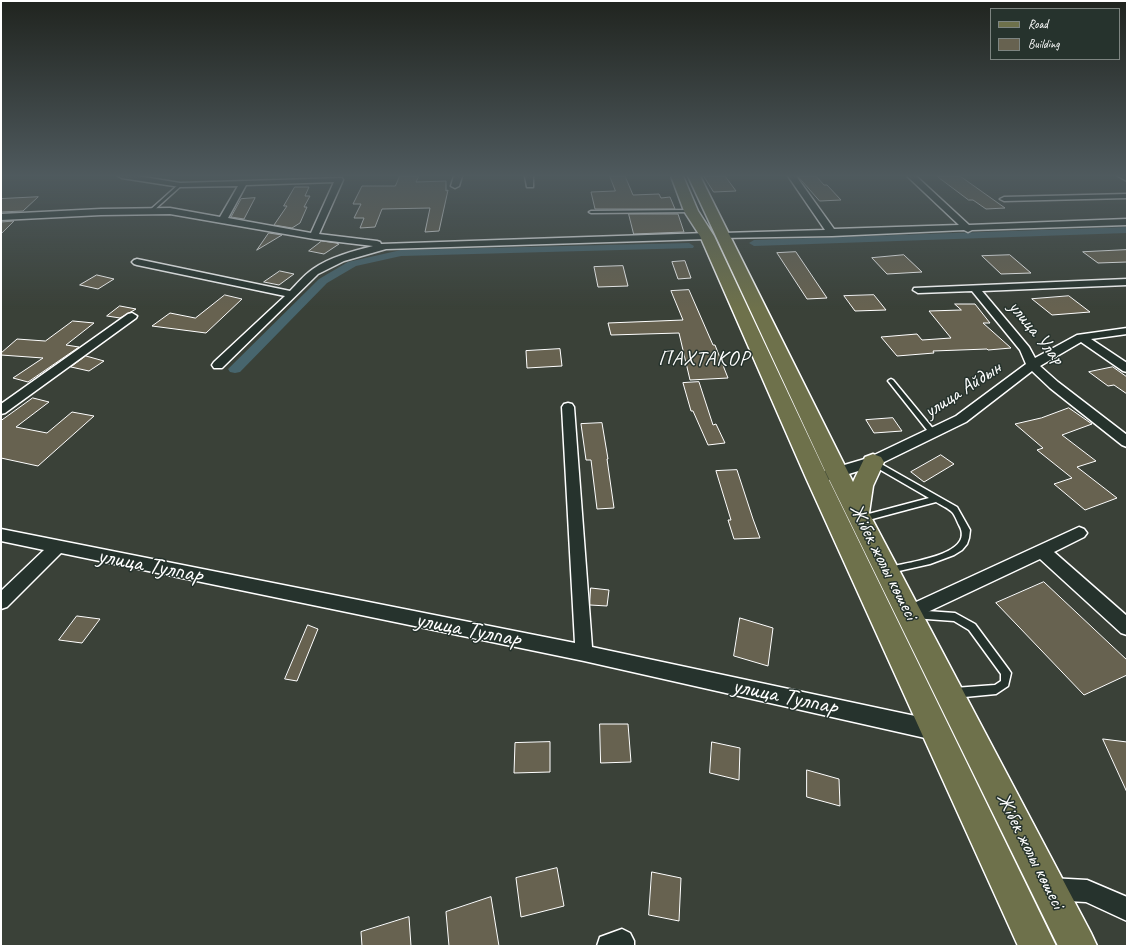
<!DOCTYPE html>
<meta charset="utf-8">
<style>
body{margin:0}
#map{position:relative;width:1128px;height:947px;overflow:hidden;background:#3a4138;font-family:Caveat,sans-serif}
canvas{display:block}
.frame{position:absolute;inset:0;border:2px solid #fff;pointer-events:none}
.legend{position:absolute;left:990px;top:8px;width:130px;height:52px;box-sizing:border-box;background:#26332d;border:1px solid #7d8581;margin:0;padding:5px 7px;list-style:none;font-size:12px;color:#fff}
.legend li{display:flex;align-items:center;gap:8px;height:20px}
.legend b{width:20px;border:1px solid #7d8581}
</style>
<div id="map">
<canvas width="1128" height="947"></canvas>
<div class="frame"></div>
<ul class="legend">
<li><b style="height:5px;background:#6e714b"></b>Road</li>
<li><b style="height:11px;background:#676250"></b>Building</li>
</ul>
</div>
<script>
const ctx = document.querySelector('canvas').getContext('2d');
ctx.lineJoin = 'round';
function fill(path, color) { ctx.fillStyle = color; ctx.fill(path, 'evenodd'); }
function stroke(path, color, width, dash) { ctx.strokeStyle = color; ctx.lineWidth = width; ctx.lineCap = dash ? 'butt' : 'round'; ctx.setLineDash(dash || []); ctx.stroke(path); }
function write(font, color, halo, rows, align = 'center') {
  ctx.font = font + ' Caveat,sans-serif'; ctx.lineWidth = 3; ctx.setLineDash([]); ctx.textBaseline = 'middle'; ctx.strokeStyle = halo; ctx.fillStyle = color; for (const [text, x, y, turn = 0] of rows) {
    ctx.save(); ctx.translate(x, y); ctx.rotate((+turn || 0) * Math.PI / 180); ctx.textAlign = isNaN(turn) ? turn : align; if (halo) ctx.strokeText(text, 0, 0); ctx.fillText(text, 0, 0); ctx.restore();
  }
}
fill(new Path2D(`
 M1127 227V233L754 246 749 243 754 240Z
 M689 243 694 246 693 248 401 256 356 266 327 283 240 372 235 373 230 372 228 369 319 279 348 262 401 250Z`), '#47656d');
const building = new Path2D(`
 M400 176H419L416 182 446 181V191L448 190 439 231 425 232 430 208 382 209 375 227 360 228 364 218H354L361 204H353L362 186H395Z
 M610 176H625L633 195 659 194 661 198 670 197 675 209H595L591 192 615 191Z
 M704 176H725L736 191 714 192Z
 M798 176H816L824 185H827L841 200 820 201Z
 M937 176H960L1005 208 986 209 973 200H969Z
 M295 187H309L305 196H310L304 207H307L300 223 292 228 274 225 287 206H284Z
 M38 197 23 211 1 212V199Z
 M255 198 244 219 231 217 241 199Z
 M629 214H678L684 232 634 234Z
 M1 221V222L14 221 1 234Z
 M269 233 282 235 257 250Z
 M322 241 336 243 339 244 324 254 309 251Z
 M1127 250V262L1098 263 1083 252Z
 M796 252 827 298 807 299 777 253Z
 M904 255 922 272 887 274 872 258Z
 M1010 255 1031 273 1001 274 982 256Z
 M685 261 691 278 678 279 672 262Z
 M623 266 628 286 598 287 594 267Z
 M280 271 294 274 279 285 264 282Z
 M97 275 114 279 98 289 80 285Z
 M689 290 713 345H715L728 378 690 380 679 333 611 335 608 323 683 320 671 291Z
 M225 295 242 299 206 333 152 326 170 313 195 318Z
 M874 295 886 310 855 311 844 296Z
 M1069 296 1090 312 1052 315 1032 299Z
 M955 304H975L990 323H983L1011 348 988 350 987 349 933 351 934 353 897 356 881 337 917 334 922 340 951 338 929 311 961 310Z
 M120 306 136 309 120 318 107 316Z
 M73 321 94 323 66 345 79 347 28 382 13 378 43 358 1 355V353L17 339 45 341Z
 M560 349 562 366 527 368 526 351Z
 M86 356 104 361 89 371 71 367Z
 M1113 367 1127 377V394L1114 385 1108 386 1089 372Z
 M699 382 713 425 716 424 725 443 708 445 693 411H691L683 383Z
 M33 398 49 402 16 427 47 433 72 412 94 416 38 466 1 458V421Z
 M1069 408 1092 424 1062 435 1096 461 1077 467 1117 498 1085 510 1054 484 1072 478 1037 450 1043 448 1015 424 1041 418Z
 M893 418 902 431 874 433 866 420Z
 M602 423 608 459H607L614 508 597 509 591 460H586L581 424Z
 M941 455 954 464 924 482 911 472Z
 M737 470 753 519 760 538 734 539 728 520H731L716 471Z
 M1044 582 1127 660V675L1084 695 996 603Z
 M591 588 609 590 607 606 590 605Z
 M77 616 100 619 82 643 59 640Z
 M740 618 773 628 768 666 734 656Z
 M308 625 318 629 297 681 285 679Z
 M600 724H628L631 762 601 763Z
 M1103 739 1127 742V792Z
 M550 742V772L514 773 515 743Z
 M712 742 740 748 739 780 710 773Z
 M807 770 839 779 840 806 807 797Z
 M557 868 564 906 521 917 516 878Z
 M652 872 681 878 679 921 649 915Z
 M491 897 499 946H449L446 912Z
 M409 917 411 946H362L361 932Z`);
fill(building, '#676250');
stroke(building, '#fff', 1);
const lane = new Path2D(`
 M179 184 182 185 152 212H150V210Z
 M691 210H692V212L591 213 589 212 591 211Z
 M891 379 893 380 935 431 936 433 935 435H931L889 382 888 381 889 380Z
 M872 461H876L957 507 970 530 969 538 967 544 962 550 954 555 930 564 890 573 887 572 886 570 887 568C904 562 977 556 959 525 957 521 955 515 952 512 948 508 941 505 936 502L861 522 858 521 857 519 858 517 861 516 929 498 872 465 871 463Z
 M913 610 955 613 975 624 1009 670 1011 673 1008 686 996 694 954 698 951 696 949 693 951 690 954 688 995 685 1001 681V674L969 630 954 621 913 618 910 617 909 614 910 611Z`);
const street = new Path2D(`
 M118 176H138L180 183 342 178 343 180 319 234 377 241 380 242 381 244 707 233 711 236 707 239 386 249 344 261 318 274 222 368H214L212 365 214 362 285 296 137 265 134 264 132 262 134 260 137 259 290 291C297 284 304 275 313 269 330 257 353 251 373 246L314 239 170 214 101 215 1 220V214L101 209 170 208 220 217 238 186 180 187 122 178ZM334 182 311 233 228 218 246 185Z
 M454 176H462L459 186 455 188 451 186Z
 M525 176H533V187H527Z
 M788 176H796L834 229 959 225 907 176H916L969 225 1127 219V225L972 230 968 232 964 230 832 236 720 238 719 236 723 233 825 230Z
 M1118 176H1127V181Z
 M1127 194V198L1004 201 1000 199 1004 197Z
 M1127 279V285L982 291 1029 347 1035 358 1077 335 1127 328V334L1091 339 1127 363V372L1123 371 1081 342 1040 366 1058 382 1127 435V447L1122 445 1050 388 1032 371 966 422 878 465 829 480 824 479 822 475 824 471 868 458 956 416 1026 364 1020 350 972 291 918 293 913 290 914 288Z
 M132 313 137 316 136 318 5 413 1 414V404L128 314Z
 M568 403 572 404 574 407 592 647 934 720 941 723 944 730 941 737 934 740 584 661 61 553 7 607 1 609V591L44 550 1 541V529L575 643 562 407 564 404Z
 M1079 527 1084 529 1087 533 1084 537 1054 552 1127 616V635L1121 633 1040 559 915 618 909 621 903 618 901 613 903 608Z
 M1050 878 1087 880 1127 897V921L1086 902 1050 900 1042 897 1039 889 1042 881Z
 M622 929 630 933 634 941V946H597L600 937Z`);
const primary = new Path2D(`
 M671 176H683L698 211 714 236 828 478 1056 946H1018L806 478 700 236 684 211Z
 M688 176H700L853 482 865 457 873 454 881 457 884 462 873 486 869 513 1091 933 1097 946H1058L826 473Z`);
stroke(lane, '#fff', 3);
stroke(street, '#fff', 3);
stroke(primary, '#fff', 3);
fill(lane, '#26332d');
fill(street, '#26332d');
fill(primary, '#6e714b');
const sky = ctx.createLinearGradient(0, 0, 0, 309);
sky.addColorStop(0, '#20241f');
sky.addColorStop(0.57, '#4f5a5e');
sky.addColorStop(1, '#4f5a5e00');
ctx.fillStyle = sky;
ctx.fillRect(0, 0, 1128, 309);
write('20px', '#fff', '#26332d', [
 ["улица Улар",1036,333,51],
 ["улица Айдын",963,390,-33],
 ["Жібек жолы көшесі",883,562,63],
 ["Жібек жолы көшесі",1030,851,63]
]);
ctx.letterSpacing = '1px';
write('21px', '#fff', '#26332d', [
 ["ПАХТАКОР",704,359]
]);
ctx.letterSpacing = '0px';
write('24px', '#fff', '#26332d', [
 ["улица Тулпар",150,566,11],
 ["улица Тулпар",468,630,11],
 ["улица Тулпар",785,697,12]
]);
</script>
